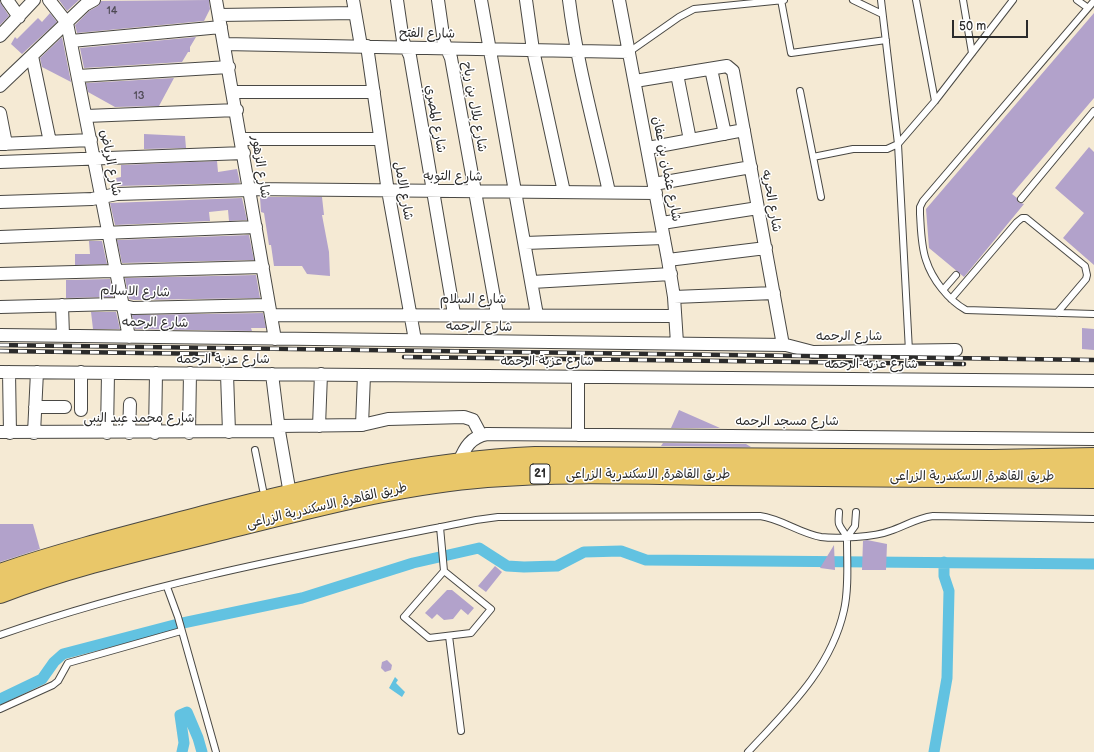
<!DOCTYPE html>
<meta charset="utf-8">
<style>
body{margin:0}
#map{position:relative;width:1094px;height:752px;overflow:hidden;background:#f5ead4;font-family:"Balsamiq Sans",sans-serif}
canvas{display:block}
.scale{position:absolute;left:952px;top:20px;width:76px;height:18px;box-sizing:border-box;border:2px solid #2b2b2b;border-top:0;padding-left:5px;font-size:12px;line-height:14px;white-space:nowrap;color:#2b2b2b;-webkit-text-stroke:3px #fff;paint-order:stroke}
</style>
<div id="map">
<canvas width="1094" height="752"></canvas>
<div class="scale">50 m</div>
</div>
<script>
const ctx = document.querySelector('canvas').getContext('2d');
ctx.lineJoin = 'round';
function fill(path, color) { ctx.fillStyle = color; ctx.fill(path, 'evenodd'); }
function stroke(path, color, width, dash) { ctx.strokeStyle = color; ctx.lineWidth = width; ctx.lineCap = dash ? 'butt' : 'round'; ctx.setLineDash(dash || []); ctx.stroke(path); }
function write(font, color, halo, rows, align = 'center') {
  ctx.font = font + ' "Balsamiq Sans","Playpen Sans Arabic",sans-serif'; ctx.lineWidth = 3; ctx.setLineDash([]); ctx.textBaseline = 'middle'; ctx.strokeStyle = halo; ctx.fillStyle = color; for (const [text, x, y, turn = 0] of rows) {
    ctx.save(); ctx.translate(x, y); ctx.rotate((+turn || 0) * Math.PI / 180); ctx.textAlign = isNaN(turn) ? turn : align; if (halo) ctx.strokeText(text, 0, 0); ctx.fillText(text, 0, 0); ctx.restore();
  }
}
fill(new Path2D(`
 M395 677 398 680 396 683 405 692 402 697 389 688Z`), '#62c2e1');
stroke(new Path2D(`
 M0 699 42 679 54 662 63 654 178 624 302 598 413 563 479 548 507 566 524 567 557 566 584 552 621 551 646 560 1094 564
 M182 752 184 743 180 715 187 712 198 738 202 752
 M934 752 947 678 949 591 944 576V562`), '#62c2e1', 11);
fill(new Path2D(`
 M59 0H79L67 11Z
 M209 0 210 9 204 21 77 33 75 25 89 11 98 6 101 1Z
 M0 2 9 16 0 25Z
 M50 13 57 22 22 54 11 44 15 37 17 39 38 18 42 22Z
 M1094 13V98L1012 194 1017 198 1018 202 1024 204 964 277 929 248 926 209Z
 M62 37 71 82 42 67 40 58Z
 M196 37 190 47V52H188L182 62 84 68 80 48Z
 M174 78 159 106 115 107 88 92 86 83Z
 M144 134 185 136 186 148 144 149Z
 M1089 147 1094 152V265L1063 238 1084 213 1055 188Z
 M217 161 218 172 237 169 240 183 118 186 116 178 121 177V165Z
 M260 197H322L324 215H322L329 252 330 276 307 274 302 266H274L271 245H269L264 213 261 212Z
 M242 198 247 220 229 221 228 210 209 212 210 221 115 225 110 203Z
 M249 235 254 260 122 263 117 240Z
 M89 241H102L107 264 75 265V254H90Z
 M256 275 260 298 134 300 129 299 125 278Z
 M110 279 113 297 66 298V280Z
 M91 312H116L120 329H93Z
 M263 313 266 328H251L252 331 135 329 132 315Z
 M1082 328 1094 329V350L1082 349Z
 M679 410 720 428H671Z
 M663 443 746 444 751 447 661 446Z
 M0 524H33L40 549 0 562Z
 M867 540 887 544 886 570H862L863 541Z
 M834 545 835 570 820 568Z
 M495 566 502 572 486 592 478 586Z
 M447 590H452L474 608 468 615 461 609 453 619 444 620 437 614 432 619 425 613Z
 M387 660 392 665 391 670 385 672 381 668 382 662Z`), '#b2a2cb');
const service = new Path2D(`
 M781 0 791 53 886 40
 M853 0 882 14
 M881 0 898 144 909 351
 M916 0 935 101
 M963 0 972 53
 M1077 0 1088 8
 M1094 1 923 201 920 207V214C921 229 921 246 926 260 932 279 948 300 966 310L1094 314
 M629 52 679 17 694 9 784 0
 M800 91 821 197
 M813 157 853 149H887L898 144 935 101 1013 0
 M1021 199 1094 111
 M943 290 956 275
 M951 299 1017 222 1022 218H1026L1085 266 1087 275 1086 279 1057 313
 M255 450 263 490
 M440 527 444 571 491 609 471 633 429 638 404 617 444 571
 M847 537 855 526 856 512
 M167 587 178 617 216 752
 M0 635C154 581 316 552 476 520L498 517 760 516C782 519 799 533 821 537 837 539 875 537 890 531 905 526 917 518 933 516L1094 519
 M449 636 461 731
 M0 709 53 685 58 681 68 663 181 631
 M748 752C787 710 831 669 844 610 849 588 847 563 847 540 847 534 841 530 839 524 838 521 839 516 839 512`);
const minor = new Path2D(`
 M7 0 19 17
 M49 0 67 23 129 337
 M216 0 275 339
 M353 0 361 46
 M397 0 403 41 410 56 454 314
 M438 0 444 42 451 58 497 314
 M481 0 537 315
 M526 0 533 50 564 192
 M569 0C577 65 595 128 609 192
 M619 0 668 260 674 297 677 343
 M219 15 355 13
 M0 36 34 0
 M71 41 221 27
 M224 44 629 52
 M367 46 387 185 415 340
 M32 56 50 142
 M711 69 725 134
 M677 74 690 140
 M78 76 229 67
 M635 81 727 66 733 71 783 345
 M0 86 85 5 94 0
 M233 92H374
 M0 113 6 144
 M86 116 237 110
 M241 139H380
 M0 144 91 140
 M648 148 744 130
 M0 162 244 153
 M654 184 751 167
 M250 189 656 193
 M0 202 92 199 117 194 250 190
 M662 223 758 208
 M0 237 256 227
 M525 243 664 238
 M668 260 766 248
 M0 274 263 267
 M532 282 671 274
 M674 297 774 293
 M62 305 63 336
 M0 307 116 304 133 308 269 305
 M271 315 675 316
 M0 335 786 345 813 352 956 350
 M0 372 1094 381
 M9 372 10 433
 M81 372V410
 M227 374 229 432
 M272 374 279 431 290 494
 M35 407H65
 M362 425 364 375
 M278 426 362 425 388 419 464 417 473 420 481 435
 M319 426 321 374
 M0 432 279 431
 M34 433 37 372
 M107 433 108 373
 M129 433 130 404
 M155 433 156 373
 M189 433 190 373
 M578 435V377
 M459 462C465 447 471 437 487 434L1094 439`);
const trunk = new Path2D(`
 M0 574C67 551 136 534 204 516 313 488 422 462 535 457L992 460 1094 458
 M0 593C73 565 150 548 225 529 311 508 398 484 487 477 563 471 639 474 715 475 841 476 968 478 1094 478`);
stroke(service, '#494844', 8);
stroke(minor, '#494844', 14);
stroke(trunk, '#494844', 22);
stroke(service, '#fff', 6);
stroke(minor, '#fff', 12);
stroke(trunk, '#e9c769', 20);
const rail = new Path2D(`
 M0 345 1094 360
 M0 351 216 354
 M404 357 964 364`);
stroke(rail, '#2b2b2b', 4.5);
stroke(rail, '#fff', 3, [9]);
write('11px', '#4d4953', null, [
 ["14",112,11],
 ["13",139,96]
]);
for (const [x, y, w] of [
 [540,474,20]
]) { const box = new Path2D(); box.roundRect(x - w / 2, y - 10, w, 20, 3); ctx.fillStyle = '#fff'; ctx.fill(box); stroke(box, '#2b2b2b', 1); }
write('bold 12px', '#2b2b2b', null, [
 ["21",540,474]
]);
write('13px', '#2b2b2b', '#fff', [
 ["شارع الفتح",427,34,1],
 ["شارع بلال بن رباح",474,107,80],
 ["شارع المصري",435,119,80],
 ["شارع الرياض",110,163,79],
 ["شارع الزهور",260,167,81],
 ["شارع عثمان بن عفان",666,169,79],
 ["شارع التوبه",453,177,1],
 ["شارع الامل",403,191,80],
 ["شارع الحريه",771,201,80],
 ["شارع الاسلام",135,292,2],
 ["شارع السلام",473,300],
 ["شارع الرحمه",155,323,1],
 ["شارع الرحمه",479,327,1],
 ["شارع الرحمه",849,337],
 ["شارع عزبة الرحمه",223,360],
 ["شارع عزبة الرحمه",547,362],
 ["شارع عزبة الرحمه",871,365],
 ["شارع محمد عبد النبى",139,419],
 ["شارع مسجد الرحمه",787,422],
 ["طريق القاهرة, الاسكندرية الزراعى",648,475],
 ["طريق القاهرة, الاسكندرية الزراعى",972,477],
 ["طريق القاهرة, الاسكندرية الزراعى",327,506,-13]
]);
</script>
